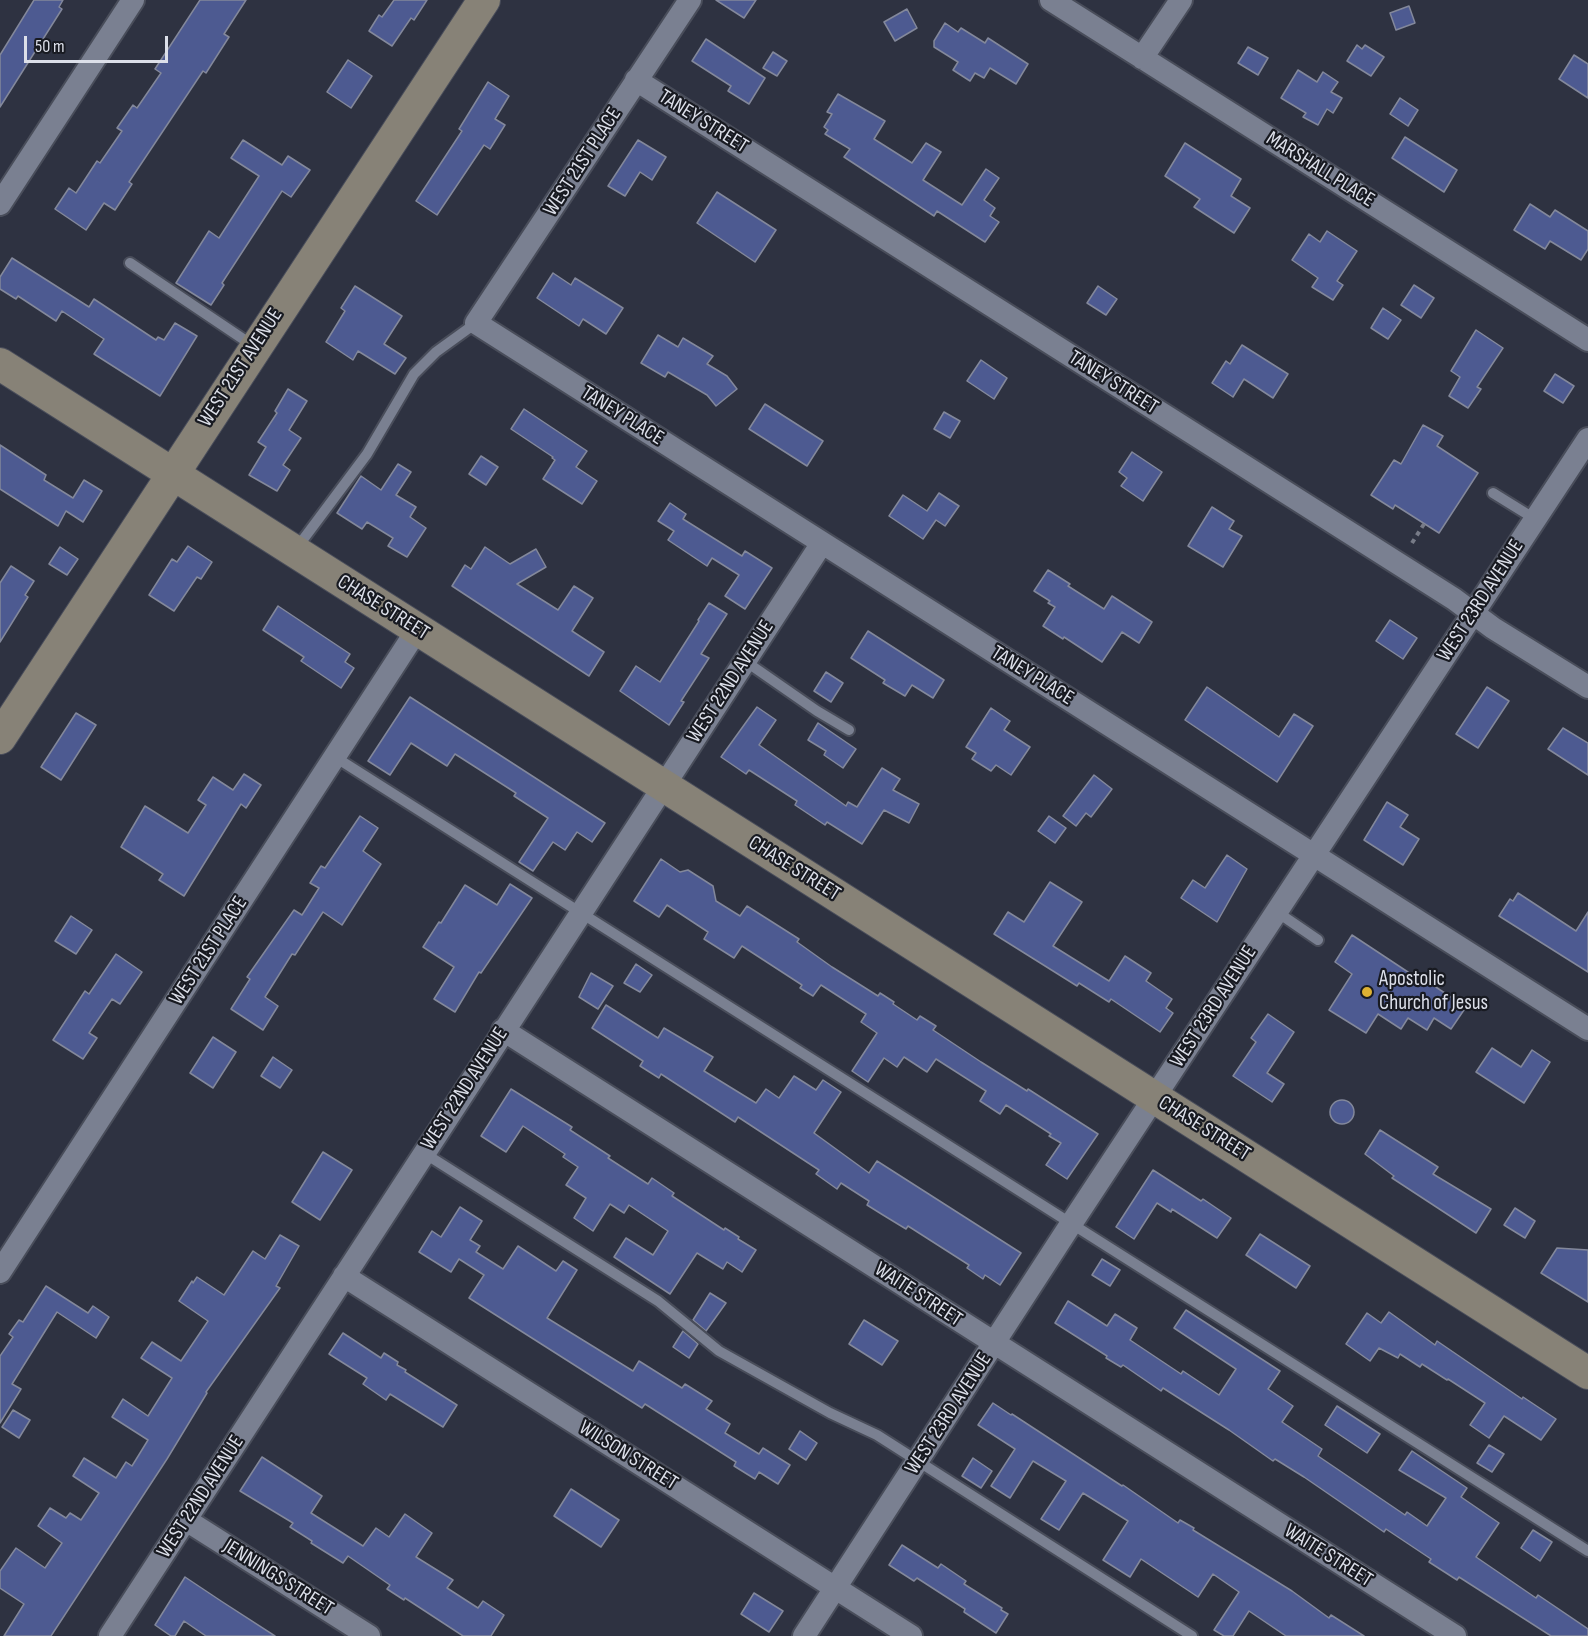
<!DOCTYPE html>
<style>
body{margin:0}
#map{position:relative;width:1588px;height:1636px;overflow:hidden;background:#2e3241;font-family:"Sofia Sans Condensed",sans-serif}
canvas{display:block}
.scale{position:absolute;left:24px;top:36px;width:144px;height:27px;box-sizing:border-box;border:3px solid #dcdfe9;border-top:0;padding-left:8px;font-size:18px;line-height:21px;white-space:nowrap;color:#dcdfe9;-webkit-text-stroke:4px #181a21;paint-order:stroke}
</style>
<div id="map">
<canvas width="1588" height="1636"></canvas>
<div class="scale">50 m</div>
</div>
<script>
const ctx = document.querySelector('canvas').getContext('2d');
ctx.lineJoin = 'round';
function fill(path, color) { ctx.fillStyle = color; ctx.fill(path, 'evenodd'); }
function stroke(path, color, width, dash) { ctx.strokeStyle = color; ctx.lineWidth = width; ctx.lineCap = dash ? 'butt' : 'round'; ctx.setLineDash(dash || []); ctx.stroke(path); }
function write(font, color, halo, rows, align = 'center') {
  ctx.font = font + ' "Sofia Sans Condensed",sans-serif'; ctx.lineWidth = 4.5; ctx.setLineDash([]); ctx.textBaseline = 'middle'; ctx.strokeStyle = halo; ctx.fillStyle = color; for (const [text, x, y, turn = 0] of rows) {
    ctx.save(); ctx.translate(x, y); ctx.rotate((+turn || 0) * Math.PI / 180); ctx.textAlign = isNaN(turn) ? turn : align; if (halo) ctx.strokeText(text, 0, 0); ctx.fillText(text, 0, 0); ctx.restore();
  }
}
const building = new Path2D(`
 M34 0H63L59 7 62 9 0 107V55Z
 M200 0H246L224 34 229 37 220 51 206 73 203 71 129 182 132 184 115 210 104 203 86 230 55 209 69 188 76 193 97 161 100 163 122 131 117 128 133 105 137 108 161 73 155 69Z
 M394 0H427L414 20 411 18 392 46 369 31 379 15 382 17Z
 M716 0H756L744 18Z
 M1409 6 1415 23 1396 30 1390 13Z
 M907 9 917 28 895 41 884 22Z
 M945 23 958 32 961 28 985 43 988 38 1028 64 1016 84 990 68 984 78 975 73 970 81 953 70 958 62 934 47V41Z
 M706 39 765 78 749 104 728 91 731 86 692 61Z
 M1357 45 1362 49 1365 45 1384 57 1371 76 1347 61Z
 M1248 47 1268 58 1258 75 1238 63Z
 M773 52 787 61 777 76 763 68Z
 M1574 55 1588 64V98L1559 79Z
 M348 60 372 76 351 108 327 92Z
 M1298 70 1317 82 1323 72 1338 82 1331 92 1342 98 1333 113 1327 109 1318 125 1303 117 1306 113 1281 98Z
 M488 82 509 96 495 119 505 125 490 149 484 145 437 215 416 201 462 131 459 129Z
 M838 94 885 121 874 139 912 163 926 143 941 152 923 180 962 205 986 169 999 178 984 200 995 208 990 216 999 222 985 242 937 211 934 216 844 157 850 149 825 134 828 130 824 127 832 114 827 112Z
 M1400 98 1418 110 1408 126 1390 114Z
 M1405 137 1457 170 1444 192 1392 158Z
 M243 140 282 165 288 156 310 170 291 197 282 191 222 283 224 285 211 305 176 283 209 231 219 238 259 176 231 158Z
 M638 140 666 157 652 180 640 172 625 196 608 186Z
 M1185 143 1241 179 1231 196 1250 208 1234 233 1194 207 1200 199 1165 176Z
 M717 192 776 230 755 262 697 223Z
 M1530 204 1550 217 1555 210 1588 231V249L1581 260 1550 241 1545 249 1514 230Z
 M1327 231 1357 251 1337 281 1343 285 1333 300 1312 287 1318 278 1292 260 1309 234 1320 242Z
 M12 258 89 307 94 299 156 340 158 337 164 340 175 323 197 336 160 396 94 354 104 339 62 311 56 321 18 296 16 299 0 289V277Z
 M553 273 571 285 575 278 623 308 606 334 583 319 579 326 537 298Z
 M1414 285 1434 298 1421 318 1401 305Z
 M355 286 402 316 384 344 406 358 395 374 358 351 353 360 326 342 345 311 341 308Z
 M1098 286 1117 299 1106 315 1087 303Z
 M1383 308 1401 320 1388 339 1371 328Z
 M1476 330 1503 348 1477 387 1481 389 1468 408 1449 396 1460 377 1451 371Z
 M658 335 678 347 683 338 713 356 707 364 727 376 737 389 716 406 707 395 668 372 665 377 641 363Z
 M1242 345 1288 374 1273 398 1244 379 1233 397 1212 383 1226 361 1230 364Z
 M981 360 1007 378 994 399 967 381Z
 M1555 374 1574 386 1563 403 1544 391Z
 M288 389 307 401 289 430 301 438 283 465 290 470 277 491 249 475 266 447 258 442 277 413 275 411Z
 M765 404 823 441 807 466 749 429Z
 M524 409 587 451 576 467 597 481 582 504 543 479 555 460 552 458 553 457 511 429Z
 M944 412 960 421 950 438 934 429Z
 M1423 425 1443 436 1437 446 1478 473 1439 533 1395 505 1393 509 1371 495 1394 460 1401 464Z
 M0 445 46 475 44 480 73 498 84 480 102 491 83 522 66 511 58 526 0 489Z
 M1132 452 1162 472 1143 501 1121 486 1127 478 1119 472Z
 M481 456 498 467 486 485 469 474Z
 M398 464 411 472 396 495 416 507 410 517 426 528 407 557 388 546 393 538 367 522 362 529 337 513 361 476 381 490Z
 M939 493 959 506 945 526 936 520 923 539 889 516 903 495 927 511Z
 M670 503 686 514 683 519 742 556 745 551 772 568 745 609 725 596 739 575 712 558 707 566 668 540 674 531 658 521Z
 M1212 507 1234 521 1229 529 1242 536 1223 567 1188 546Z
 M188 546 212 562 201 579 197 577 174 611 149 595 172 559 177 562Z
 M60 547 78 559 67 575 49 564Z
 M485 547 510 564 536 549 546 567 517 584 558 610 574 586 593 598 572 631 604 652 589 676 452 586 465 565 471 569Z
 M11 566 34 581 25 595 28 597 0 642V583Z
 M1048 570 1070 584 1068 586 1104 609 1112 596 1152 622 1139 643 1122 632 1102 662 1064 637 1063 639 1043 626 1055 607 1048 603 1050 601 1034 591Z
 M709 603 727 614 701 654 709 658 681 701 684 702 669 725 620 691 636 666 660 682 699 621 698 620Z
 M278 606 350 654 345 662 354 668 341 688 301 661 304 657 263 630Z
 M1390 620 1417 638 1403 659 1376 641Z
 M868 631 944 680 933 698 912 685 905 696 883 683 885 680 851 658Z
 M826 672 843 683 831 702 814 691Z
 M1207 687 1279 737 1294 714 1313 726 1277 782 1185 720Z
 M1487 687 1509 701 1478 748 1456 734Z
 M410 697 605 823 592 842 577 832 565 850 553 842 533 871 519 862 548 818 514 796 516 793 455 754 447 766 411 743 390 775 368 761Z
 M757 707 776 720 759 745 846 806 848 802 857 807 882 768 900 779 893 790 919 804 909 823 884 810 862 844 827 822 825 825 795 805 797 801 749 770 746 774 721 757Z
 M991 708 1010 721 1004 730 1030 747 1011 775 996 765 991 771 972 759 976 753 966 747Z
 M76 713 96 725 61 780 41 767Z
 M818 723 856 749 843 768 824 755 826 751 808 740Z
 M1563 728 1588 743V775L1548 749Z
 M244 774 261 785 246 808 241 804 184 896 159 880 163 874 121 847 145 806 188 833 206 805 198 800 213 777 233 790Z
 M1094 775 1112 789 1091 817 1086 813 1076 826 1063 816Z
 M1387 802 1408 815 1400 827 1419 839 1403 865 1364 840Z
 M360 816 378 828 363 851 381 864 342 925 323 912 295 955 292 954 265 997 278 1006 263 1030 231 1009 250 979 247 977 294 910 302 915 319 888 310 883 321 866 325 868Z
 M1049 816 1066 828 1055 843 1038 831Z
 M1227 855 1247 869 1217 922 1181 898 1193 880 1205 888Z
 M661 859 680 872 688 870 713 886 716 901 740 916 747 906 799 939 797 942 832 967 878 996 880 993 894 1002 893 1004 917 1020 920 1016 936 1026 933 1030 981 1062 1027 1091 1028 1089 1098 1134 1067 1179 1046 1165 1061 1143 1049 1136 1051 1134 1006 1105 1000 1114 980 1101 986 1091 936 1059 927 1072 904 1057 897 1067 884 1058 868 1082 852 1071 877 1033 861 1022 866 1014 821 985 813 996 800 988 802 985 742 946 734 958 704 939 708 932 667 905 659 917 634 901Z
 M1050 882 1082 902 1053 946 1109 981 1125 956 1151 973 1146 981 1172 999 1166 1008 1173 1013 1160 1032 1111 999 1109 1002 1079 983 1077 986 994 934 1008 912 1024 922Z
 M510 884 532 898 481 973 479 972 455 1012 434 999 454 967 423 947 439 922 441 923 465 885 497 905Z
 M1518 893 1576 931 1588 912V972L1499 916 1510 899 1513 901Z
 M71 916 92 930 76 954 55 941Z
 M1352 935 1414 976 1416 974 1466 1007 1451 1029 1434 1018 1427 1030 1408 1018 1401 1029 1378 1014 1366 1033 1329 1010 1352 974 1335 962Z
 M116 954 142 972 120 1004 112 999 89 1033 97 1038 83 1059 53 1040 85 991 89 994Z
 M636 964 652 975 640 992 624 983Z
 M591 973 613 986 598 1009 579 997Z
 M606 1005 658 1038 664 1028 713 1057 704 1071 756 1103 766 1089 779 1098 794 1076 816 1090 823 1080 841 1092 814 1133 869 1173 877 1161 1021 1253 1000 1285 985 1275 983 1279 967 1268 969 1265 908 1226 906 1229 883 1215 867 1205 869 1201 841 1183 837 1189 816 1174 819 1170 738 1117 735 1122 661 1074 659 1078 640 1066 643 1061 592 1028Z
 M1268 1014 1294 1032 1267 1073 1284 1084 1272 1102 1233 1076 1256 1042 1251 1038Z
 M213 1037 236 1052 213 1088 190 1073Z
 M1492 1048 1521 1067 1532 1050 1550 1062 1524 1103 1476 1072Z
 M273 1057 292 1070 280 1088 261 1076Z
 M511 1089 572 1127 570 1130 610 1156 608 1158 648 1184 652 1178 674 1193 672 1196 724 1230 725 1228 739 1237 738 1239 756 1250 742 1272 727 1262 723 1269 697 1253 670 1294 614 1257 626 1238 653 1255 668 1231 629 1205 624 1213 610 1204 593 1231 574 1218 586 1198 566 1185 578 1167 563 1157 565 1154 523 1126 506 1152 481 1136Z
 M1330 1112a12 12 0 1 1 24 0a12 12 0 1 1-24 0Z
 M1380 1130 1438 1167 1433 1174 1491 1209 1476 1233 1392 1178 1394 1176 1365 1154Z
 M323 1152 352 1170 320 1220 292 1202Z
 M1153 1170 1201 1201 1203 1199 1231 1218 1217 1238 1172 1209 1171 1212 1157 1203 1134 1239 1116 1227Z
 M460 1207 482 1221 470 1240 480 1246 476 1252 503 1269 518 1246 556 1271 563 1261 577 1270 547 1318 633 1371 639 1361 682 1388 685 1384 712 1401 706 1409 730 1424 725 1433 759 1454 763 1448 790 1465 778 1484 759 1472 755 1479 734 1466 736 1462 645 1404 642 1408 469 1298 484 1275 459 1259 451 1272 419 1252 432 1231 441 1237Z
 M1515 1208 1535 1221 1525 1238 1504 1225Z
 M1260 1234 1310 1266 1296 1288 1246 1255Z
 M280 1235 299 1246 276 1286 280 1288 206 1392 207 1393 167 1459 51 1636H4L24 1604 0 1588V1571L16 1548 45 1568 62 1543 38 1526 50 1508 66 1518 70 1513 81 1520 99 1493 73 1476 84 1458 116 1478 126 1462 132 1466 148 1440 112 1417 123 1399 148 1416 172 1378 141 1358 152 1342 181 1361 208 1321 179 1301 192 1281 193 1283 197 1277 224 1295 253 1251 265 1259Z
 M1557 1248 1588 1250V1302L1541 1273Z
 M1102 1259 1120 1270 1110 1286 1092 1275Z
 M46 1286 88 1313 93 1306 109 1317 96 1338 57 1312 12 1384 21 1389 0 1423V1356L13 1337 9 1334 19 1320 23 1322Z
 M710 1293 726 1303 706 1331 693 1320Z
 M1068 1301 1107 1326 1115 1314 1137 1328 1130 1340 1181 1374 1183 1371 1219 1395 1236 1369 1174 1328 1186 1310 1280 1371 1268 1389 1293 1406 1282 1422 1322 1449 1318 1456 1405 1515 1407 1512 1427 1526 1446 1498 1399 1470 1412 1451 1467 1488 1461 1497 1499 1523 1476 1557 1536 1598 1538 1595 1588 1629V1636H1551L1459 1577 1457 1580 1429 1562 1431 1559 1386 1529 1384 1532 1304 1477 1275 1459 1273 1461 1229 1430 1163 1388 1161 1391 1123 1365 1121 1367 1106 1358 1107 1356 1055 1323Z
 M1389 1312 1435 1345 1437 1341 1522 1399 1523 1397 1556 1419 1541 1440 1504 1416 1489 1438 1470 1425 1485 1403 1448 1379 1447 1380 1422 1364 1420 1367 1400 1354 1398 1358 1379 1348 1370 1361 1346 1344 1367 1313 1381 1323Z
 M864 1320 898 1341 882 1365 849 1344Z
 M683 1331 698 1344 689 1358 673 1347Z
 M343 1333 381 1358 384 1353 398 1362 397 1365 406 1370 405 1372 457 1405 443 1427 390 1394 386 1400 363 1384 367 1378 329 1354Z
 M993 1403 1011 1415 1012 1414 1122 1486 1123 1485 1178 1523 1180 1520 1194 1528 1193 1530 1292 1591 1329 1618 1331 1615 1364 1636H1286L1249 1611 1233 1636H1224L1214 1630 1239 1592 1213 1574 1198 1597 1141 1559 1130 1577 1103 1560 1128 1521 1083 1493 1059 1530 1041 1519 1066 1481 1033 1461 1010 1498 991 1486 1015 1449 978 1425Z
 M1337 1406 1380 1434 1367 1453 1325 1425Z
 M13 1410 30 1420 19 1438 2 1427Z
 M800 1431 817 1443 806 1460 789 1449Z
 M1489 1445 1504 1454 1492 1472 1477 1463Z
 M262 1457 322 1496 311 1513 363 1546 376 1528 389 1537 405 1514 432 1533 416 1557 453 1580 447 1588 478 1608 483 1601 504 1615 491 1636H463L405 1598 404 1600 387 1589 390 1585 348 1556 343 1563 311 1543 312 1541 290 1527 293 1523 240 1491Z
 M973 1458 992 1471 981 1488 962 1476Z
 M571 1489 619 1520 601 1547 554 1516Z
 M1533 1530 1552 1542 1540 1561 1521 1548Z
 M902 1545 938 1568 941 1564 966 1581 964 1584 1002 1608 1001 1610 1008 1614 996 1633 964 1612 965 1609 917 1578 914 1581 889 1565Z
 M185 1577 221 1601 275 1636H206L184 1621 175 1636H171L155 1625Z
 M754 1593 783 1611 769 1632 741 1614Z`);
fill(building, '#4d5a91');
stroke(building, '#83889b', 1.5);
const lane = new Path2D(`
 M130 263 255 347
 M1493 493 1535 519
 M296 549 367 454 414 374 436 352 476 323
 M745 661 817 711 849 730
 M335 757 1588 1551
 M1277 912 1318 940
 M424 1153 658 1301 719 1351 830 1413 877 1435 1192 1636`);
const street = new Path2D(`
 M690 0 476 323 1588 1029
 M1051 0 1588 340
 M1142 58 1181 0
 M636 80 1454 599 1493 628 1588 687
 M0 204 133 0
 M503 1030 1455 1636
 M0 1272 417 630
 M344 1276 911 1636
 M186 1520 369 1636
 M110 1636 822 543
 M804 1636 1071 1224 1588 439`);
const secondary = new Path2D(`
 M0 364 1588 1373
 M0 738 484 0`);
stroke(lane, '#494d5a', 14);
stroke(street, '#494d5a', 26);
stroke(secondary, '#494d5a', 34);
stroke(new Path2D(`
 M1412 543 1424 524`), '#777b87', 4, [4.5, 4.5]);
stroke(lane, '#7a8091', 10);
stroke(street, '#7a8091', 22);
stroke(secondary, '#878277', 32);
for (const [x, y, r, color] of [
 [1367,992,6,"#deb133"]
]) { const dot = new Path2D(); dot.arc(x, y, r, 0, 2 * Math.PI); ctx.fillStyle = color; ctx.fill(dot); stroke(dot, '#181a21', 2); }
write('21px', '#dcdfe9', '#181a21', [
 ["TANEY STREET",703,122,32],
 ["WEST 21ST PLACE",583,162,-57],
 ["MARSHALL PLACE",1320,170,32],
 ["WEST 21ST AVENUE",241,368,-57],
 ["TANEY STREET",1113,383,32],
 ["TANEY PLACE",622,416,32],
 ["WEST 23RD AVENUE",1481,601,-57],
 ["CHASE STREET",383,608,32],
 ["TANEY PLACE",1032,676,32],
 ["WEST 22ND AVENUE",731,682,-57],
 ["CHASE STREET",794,869,32],
 ["WEST 21ST PLACE",209,951,-57],
 ["WEST 23RD AVENUE",1214,1007,-57],
 ["WEST 22ND AVENUE",465,1089,-57],
 ["CHASE STREET",1204,1129,32],
 ["WAITE STREET",918,1295,33],
 ["WEST 23RD AVENUE",949,1414,-57],
 ["WILSON STREET",628,1456,32],
 ["WEST 22ND AVENUE",201,1497,-57],
 ["WAITE STREET",1328,1556,32],
 ["JENNINGS STREET",278,1578,32]
]);
write('21px', '#dcdfe9', '#181a21', [
 ["Apostolic",1379,980],
 ["Church of Jesus",1379,1004]
], 'left');
</script>
